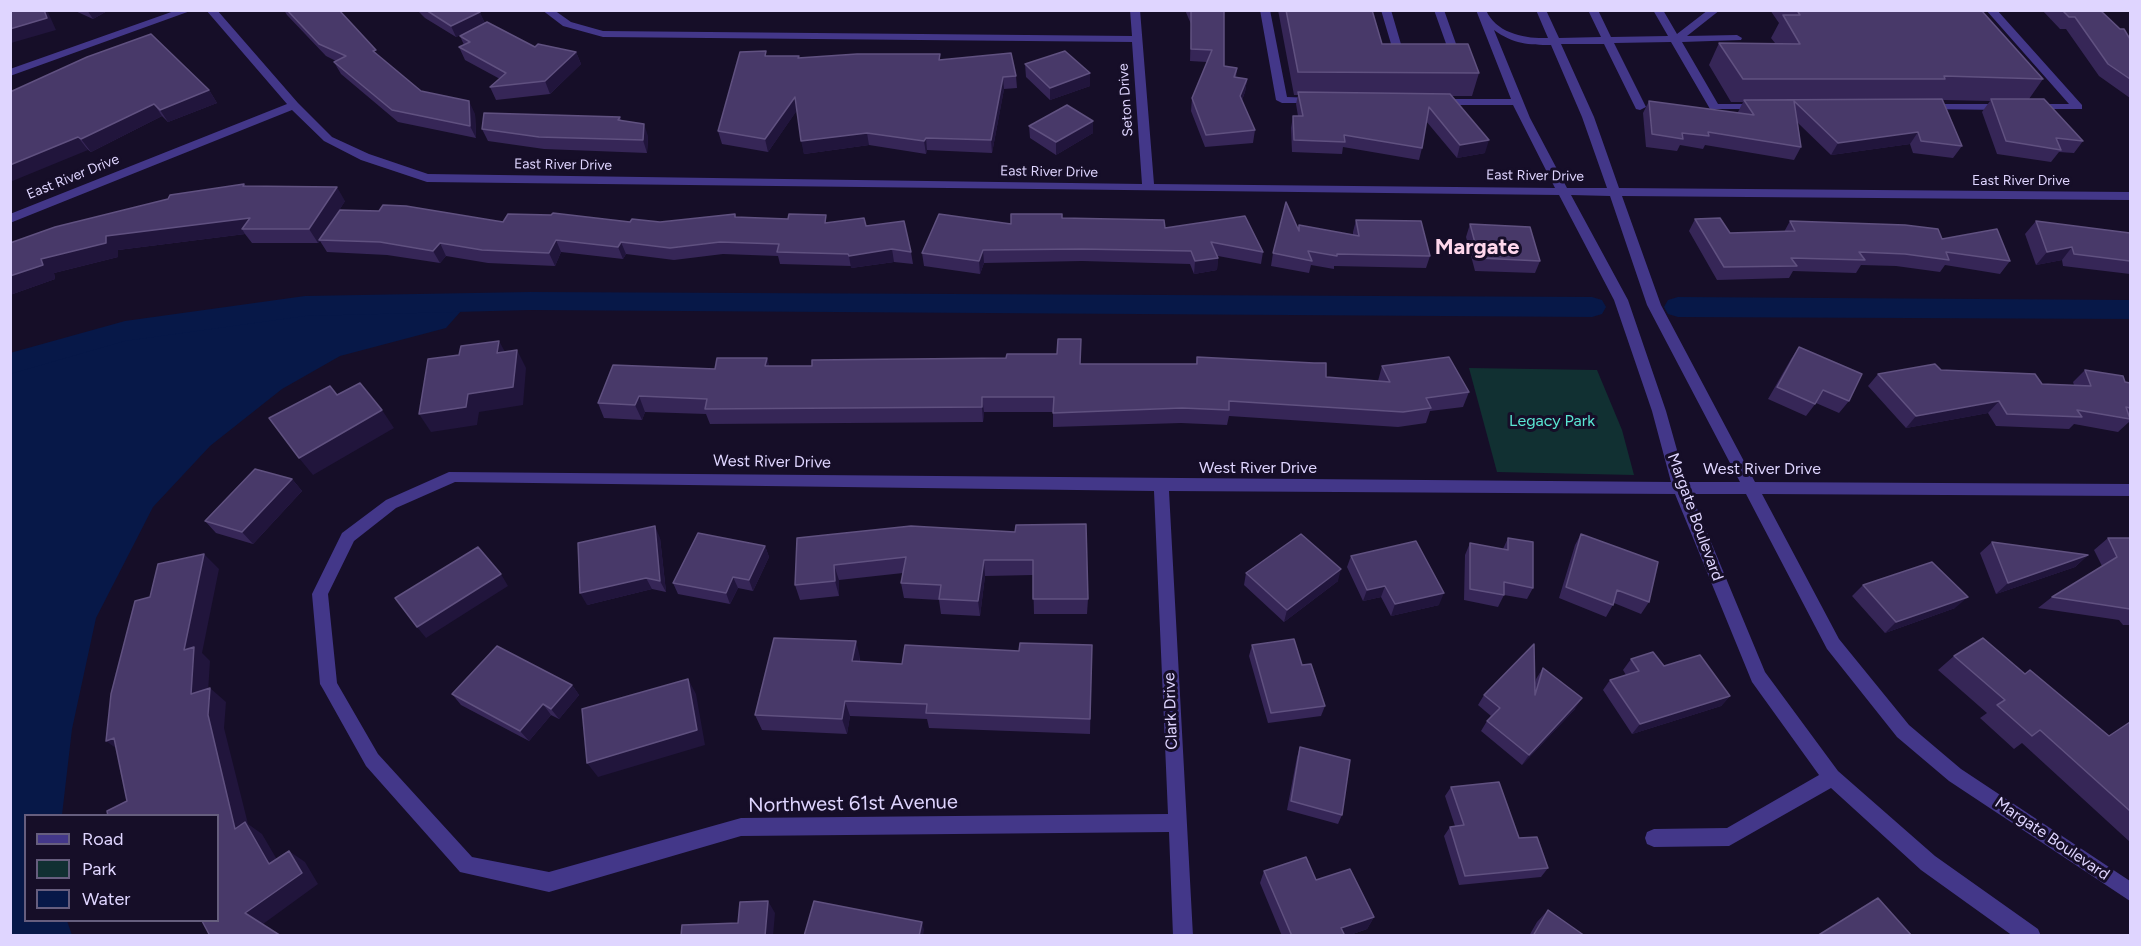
<!DOCTYPE html>
<style>
body{margin:0}
#map{position:relative;width:2141px;height:946px;overflow:hidden;background:#160e28;font-family:Figtree,sans-serif}
canvas{display:block}
.frame{position:absolute;inset:0;border:12px solid #dfd5ff;pointer-events:none}
.legend{position:absolute;left:24px;top:814px;width:195px;height:108px;box-sizing:border-box;background:#160e28;border:2px solid #665e7e;margin:0;padding:8px 10px;list-style:none;font-size:18px;color:#dfd5ff}
.legend li{display:flex;align-items:center;gap:12px;height:30px}
.legend b{width:30px;border:2px solid #665e7e}
</style>
<div id="map">
<canvas width="2141" height="946"></canvas>
<div class="frame"></div>
<ul class="legend">
<li><b style="height:8px;background:#433789"></b>Road</li>
<li><b style="height:16px;background:#113032"></b>Park</li>
<li><b style="height:16px;background:#071848"></b>Water</li>
</ul>
</div>
<script>
const ctx = document.querySelector('canvas').getContext('2d');
ctx.lineJoin = 'round';
function fill(path, color) { ctx.fillStyle = color; ctx.fill(path, 'evenodd'); }
function stroke(path, color, width, dash) { ctx.strokeStyle = color; ctx.lineWidth = width; ctx.lineCap = dash ? 'butt' : 'round'; ctx.setLineDash(dash || []); ctx.stroke(path); }
function write(font, color, halo, rows, align = 'center') {
  ctx.font = font + ' Figtree,sans-serif'; ctx.lineWidth = 6; ctx.setLineDash([]); ctx.textBaseline = 'middle'; ctx.strokeStyle = halo; ctx.fillStyle = color; for (const [text, x, y, turn = 0] of rows) {
    ctx.save(); ctx.translate(x, y); ctx.rotate((+turn || 0) * Math.PI / 180); ctx.textAlign = isNaN(turn) ? turn : align; if (halo) ctx.strokeText(text, 0, 0); ctx.fillText(text, 0, 0); ctx.restore();
  }
}
fill(new Path2D(`
 M1469 368 1597 370 1622 430 1634 475 1497 472Z`), '#113032');
fill(new Path2D(`
 M469 302 446 328 340 356 282 389 210 446 153 507 96 618 72 729 62 815 26 816V920L67 921 72 935H11V364L125 331 305 306Z`), '#071848');
fill(new Path2D(`
 M530 292 1592 297 1602 300 1606 307 1602 314 1592 317 530 310 305 316 125 341 10 374V353L125 321 305 296Z
 M1678 297 2130 300V319L1678 317 1668 314 1664 307 1668 300Z`), '#071848');
fill(new Path2D(`
 M177 10H193L10 76V69Z
 M206 10H217L298 103 332 137 369 154 428 174 1142 184 1132 42 603 37 563 26 542 10H554L571 22 603 31 1132 36 1130 10H1140L1154 184 1555 188 1513 105H1439L1433 102 1439 99H1511L1476 10H1486C1496 34 1527 39 1548 38L1536 10H1546L1559 38 1601 37 1588 10H1598L1611 37 1668 36 1653 10H1663L1677 34 1708 10H1720L1687 36 1737 35 1742 38 1741 40 1682 42 1718 104H1759L1765 107 1763 109H1710L1671 42 1614 43 1646 107 1640 110 1636 109 1604 44H1561L1594 117 1619 188 2130 192V200L1622 196 1661 305 1755 482 2130 484V496L1762 494 1839 639 1909 725 1961 769 2130 881V901L1949 781 1897 737 1827 649 1746 494H1691L1765 672 1838 771 1935 856 2038 929 2041 936H2013L1921 870 1831 788 1729 846 1654 847 1647 844 1645 838 1647 832 1654 829 1727 828 1819 775 1752 682 1675 494 1169 491 1193 936H1173L1169 832 741 836 549 892 460 872 366 766 323 689 320 684 312 594 342 533 386 500 449 472 1671 482 1652 411 1614 300 1559 195 427 182 361 160 324 141 292 110 10 223V214L287 104ZM1494 30C1513 44 1529 45 1551 45L1582 117 1607 188H1567L1530 118ZM1571 195 1610 196 1647 305 1740 482H1686L1666 411 1628 300ZM455 482 1154 491 1168 814 741 818 549 872 472 857 378 754 337 683 328 594 354 541 396 508Z
 M1260 10H1270L1287 97 1316 98 1322 101 1320 103H1282L1276 100Z
 M1381 10H1391L1403 51 1412 52V56L1399 57 1394 54Z
 M1434 10H1444L1460 55 1459 57 1447 58 1442 55 1449 52Z
 M1986 10H1997L2082 105V109H2028L2026 107 2032 104H2069Z
 M1927 104H2005L2011 107 2005 110 1923 109 1921 107Z`), '#433789');
fill(new Path2D(`
 M73 10H109L93 19Z
 M284 10H339L379 57 421 91 475 114 476 138 398 122 341 74 334 62 336 61 326 56 287 15Z
 M417 10H478L485 23 535 47 576 52 581 64 550 94 496 100 490 87 500 79 465 60 459 47 464 45 460 36 476 28 456 37 425 18Z
 M1185 10H1224V66L1237 68 1236 77 1247 79 1245 92 1242 100 1255 130 1253 143 1205 147 1191 111 1192 98 1207 62 1190 61 1191 24Z
 M1278 10H1372L1382 44 1479 73 1472 96H1452L1485 153 1457 158 1426 121 1422 148 1419 160 1343 147 1342 154 1292 152 1291 128 1293 116H1298L1296 104 1298 95H1294Z
 M1770 10H1981L2043 79 2029 99 2083 141 2074 153 2059 152 2051 162 1997 154 1982 112 1990 101 1943 100 1962 146 1953 158 1913 153 1910 144 1831 155 1798 123 1801 147 1794 160 1705 145 1703 149 1680 145 1677 151 1646 147 1643 113 1649 101 1738 113V112L1743 102H1731L1709 65 1719 43H1775L1771 38 1779 23Z
 M2042 10H2100L2130 39V98L2099 76 2066 29H2060Z
 M940 54V60L1016 76 1017 88 1004 89 992 153 927 150 926 154 869 145 804 154 797 110 768 152 722 144 718 131 767 56H799V58Z
 M1025 64 1090 86 1050 100 1026 77Z
 M209 90 217 103 168 122 162 116 91 152 10 92Z
 M620 117 621 121 648 136 647 153 544 149 488 141 482 129Z
 M1093 121V133L1056 155 1030 138 1029 126Z
 M244 184 246 186 345 201 332 221 660 222 735 214 736 217 828 223 866 226 911 252 913 264 894 262 851 268V266L780 264 778 256 723 254 674 260 626 254 623 259 561 252 555 266 488 263 446 256 440 263 387 255 327 252 320 241 318 243H252L245 234 118 250V257L54 273 55 279 10 295V243Z
 M1062 218 1165 228 1263 252 1261 264 1218 256 1217 270 1194 274 1190 264 1082 261 984 263 980 274 924 266 922 253 1011 224Z
 M1695 219 1730 233 1784 232 1790 221 1942 239 2010 261 2000 274 1945 265 1940 272 1896 266 1861 265 1856 273 1793 271 1789 278 1717 280 1689 231Z
 M1356 220 1430 256 1426 268 1334 266V269L1311 265 1309 273 1271 266 1273 253 1298 229 1299 225 1353 235V232Z
 M2036 221 2130 233V274L2063 266 2062 260 2036 265 2025 234Z
 M1470 224 1540 261 1535 273 1475 271 1466 237Z
 M1799 347 1849 401 1839 413 1816 403 1806 416 1768 399 1791 359Z
 M1197 357 1326 377 1378 381 1382 366 1469 392 1463 407 1430 411 1426 423 1398 427 1229 416 1227 425 1181 423 1053 427V412H984L983 422 710 424 706 414 645 412 642 420 604 418 598 403 715 369 767 358 769 366 1196 364Z
 M1941 370 2042 384 2074 385 2073 382 2085 370 2130 383V422H2129L2118 432 2074 424 2069 429 1996 426 1988 413 1906 428 1868 386 1878 374Z
 M292 479 302 491 253 544 216 533 205 521Z
 M1015 532 1088 599 1087 614H1034L1033 575 985 576 980 616 941 614 939 600 904 598 901 583 903 573 839 580V596L800 600 795 585 797 538Z
 M1581 534 1649 602 1641 614 1614 603 1606 617 1559 598 1575 545Z
 M660 538 666 592 652 589 587 605Z
 M1508 538 1533 588 1527 599 1504 595 1498 607 1464 600 1465 555 1470 543 1503 549Z
 M2108 538H2130V625H2123L2119 620 2038 608 2052 597 2102 566 2094 550Z
 M1992 542 2088 555 2075 567 1996 594 1980 553Z
 M765 546 769 557 753 591 738 588 730 604 678 594 673 583Z
 M1351 556 1439 605 1391 616 1381 597 1363 601 1347 567Z
 M1246 573 1338 581 1284 622 1244 585Z
 M1863 585 1955 608 1885 633 1852 596Z
 M1092 645 1090 734 929 728 927 719 850 716 847 734 762 730 755 715 860 657V661L902 664 1019 651Z
 M1252 645 1302 665 1325 706 1321 716 1268 723 1249 656Z
 M1954 656 2025 674 2109 736 2130 722V842L2022 743 2014 749 1980 718 1987 713 1938 670Z
 M1631 659 1664 666 1730 696 1721 706 1632 734 1603 690 1610 680 1626 675 1623 670Z
 M1543 668 1575 709 1522 765 1481 731 1487 721 1491 716 1478 705 1484 695 1535 683 1536 679Z
 M572 685 579 695 559 719 551 715 529 741 461 705 452 694Z
 M1300 747 1342 815 1338 824 1287 810 1297 757Z
 M1451 787 1519 838 1548 868 1541 877 1459 885 1444 836 1450 827 1455 826 1445 796Z
 M1264 871 1316 880 1374 917 1367 929 1347 936H1282L1260 883Z
 M1548 910 1585 936H1529L1537 922Z`), '#362657');
fill(new Path2D(`
 M44 10H47L56 30 11 43 10 29Z
 M87 10H109L93 19Z
 M480 12 485 24 456 37 451 26Z
 M576 52 581 64 550 94 545 81Z
 M1090 73V86L1050 100V88Z
 M1003 77 1004 89 992 153 991 140Z
 M1247 79 1245 92 1238 109 1240 96Z
 M209 90 217 103 168 122 160 110Z
 M795 97 798 109 768 152 765 139Z
 M469 101 475 114 476 138 470 126Z
 M154 104 162 116 91 152 81 139Z
 M1093 121V133L1056 155V142Z
 M644 124 648 136 647 153 643 140Z
 M1918 132 1910 144 1831 155 1838 143Z
 M867 133 869 145 804 154 801 141Z
 M78 137 88 150 10 182V165Z
 M926 138 927 150 926 154 924 141Z
 M1489 140 1485 153 1457 158 1460 145Z
 M337 187 345 201 321 240H319L320 241 318 243 309 229Z
 M250 218 242 229 245 234 118 250V257L54 273 55 279 10 295V276L41 259 106 236Z
 M556 240 561 252 555 266 549 253Z
 M621 242 626 254 623 259 618 247Z
 M440 243 446 256 440 263 433 251Z
 M2072 247 2062 260 2036 265 2047 252Z
 M892 249 894 262 851 268 849 256Z
 M983 250 984 263 980 274 979 261Z
 M1218 258 1217 270 1194 274 1195 261Z
 M499 341 509 359 497 353Z
 M517 350 526 368 523 405 479 412 477 425 431 432 419 414 468 394Z
 M767 358 771 373 765 366Z
 M639 396 645 412 642 420 635 405Z
 M982 397 984 412 983 422 982 407Z
 M1999 401 1988 413 1906 428 1916 416Z
 M382 410 394 428 313 475 299 458Z
 M292 479 302 491 253 544 242 532Z
 M655 526 660 538 666 592 660 581Z
 M765 546 769 557 753 591 749 580Z
 M204 554 219 569 202 653 210 661 207 708 191 694 184 650Z
 M2088 555 2075 567 1996 594 2008 583Z
 M984 560 985 576 980 616 978 601Z
 M834 565 839 580V596L835 581Z
 M1341 569 1338 581 1284 622 1287 610Z
 M501 574 508 586 426 638 417 627Z
 M733 577 738 588 730 604 726 593Z
 M646 578 652 589 587 605 580 593Z
 M1385 586 1381 597 1363 601 1367 590Z
 M1444 593 1439 605 1391 616 1395 604Z
 M1968 597 1955 608 1885 633 1896 622Z
 M856 641 860 657 857 677 852 661Z
 M688 679 696 694 705 745 598 777 587 763Z
 M572 685 579 695 559 719 551 709Z
 M210 688 226 702 224 728 248 824 262 834 286 875 269 864 235 829 208 715Z
 M1730 696 1721 706 1632 734 1640 724Z
 M1582 698 1575 709 1522 765 1529 755Z
 M845 701 850 716 847 734 842 719Z
 M543 704 551 715 529 741 520 731Z
 M114 738 124 754 106 741Z
 M289 851 305 862 318 884 263 924 245 913Z
 M768 901 775 913 773 936H765Z
 M1374 917 1367 929 1347 936H1337L1341 928Z
 M922 922 924 930 923 936H919Z`), '#21153c');
const building = new Path2D(`
 M10 10H44L47 18 10 29Z
 M287 10H339L376 50 373 51 421 91 469 101 470 126 392 110 334 62 346 56 319 44Z
 M426 10H478L480 12 451 26Z
 M1191 10H1224V66L1237 68 1234 77 1247 79 1240 96 1255 130 1206 135 1192 98 1212 50 1191 49Z
 M1286 10H1372L1382 44H1468L1479 73 1298 72Z
 M1797 10H1981L2043 79 1944 76 1945 79H1743L1719 43 1800 44 1783 15H1800Z
 M2062 10H2100L2120 29H2124L2130 39V79L2108 64 2075 17H2069Z
 M487 22 535 47 538 44 576 52 545 81 490 87 506 73 459 47 470 42 460 36Z
 M151 34 209 90 160 110 154 104 81 139 78 137 10 165V92L87 57Z
 M766 51 765 56H799L798 58 857 54H940L939 60 1011 53 1016 76 1003 77 991 140 926 138 924 141 867 133 801 141 795 97 765 139 718 131 740 52Z
 M1065 51 1090 73 1050 88 1025 64Z
 M1298 92 1450 94 1489 140 1460 145 1429 107 1422 148 1344 135 1345 142 1294 140 1293 116H1303Z
 M1942 99 1962 146 1921 141 1918 132 1838 143 1794 101 1801 147 1708 132 1709 136 1682 133 1683 139 1652 134 1649 101 1754 115 1744 100Z
 M1991 99H2044L2083 141 2056 138 2061 150 2006 141Z
 M1067 105 1093 121 1056 142 1029 126Z
 M484 113 620 117 618 120 644 124 643 140 539 137 482 129Z
 M244 184 243 186 337 187 309 229H242L250 218 106 236V243L41 259 43 265 10 276V243L55 227 168 199 170 195Z
 M1286 202 1299 231V225L1359 236 1356 220 1421 221 1430 256 1337 254V256L1308 251 1312 261 1273 253Z
 M383 205 406 206 503 222 508 214 551 215 553 213 630 222 632 219 660 222 735 214V217L788 219 789 214 826 215 825 223 864 218 866 226 904 221 911 252 892 249 849 256 848 254 777 252 779 244 720 242 670 248 621 242 618 247 556 240 549 253 482 250 440 243 433 251 380 242 319 240 340 210 379 211Z
 M939 214 1011 224V214H1062V218L1164 220 1165 228 1245 216 1263 252 1211 242 1218 258 1195 261 1191 251 1082 249 983 250 979 261 922 253Z
 M1720 218 1730 233 1795 231 1790 221 1905 225 1938 229 1942 239 1997 229 2010 261 1946 252 1949 260 1905 254 1859 252 1865 260 1791 258 1797 266 1724 267 1695 219Z
 M2036 221 2130 233V261L2074 254 2072 247 2047 252Z
 M1470 224 1530 227 1540 261 1479 258Z
 M1058 339H1081L1080 364H1197V357L1314 363H1326V377L1390 382 1382 366 1449 357 1469 392 1426 398 1431 408 1403 412 1229 401V410L1182 408 1053 413 1054 397H982V407L705 409 707 399 639 396 635 405 598 403 613 365 715 369 717 358H767L765 366H812V360L1006 358 1007 354H1057Z
 M499 341 497 353 517 350 513 387 468 394 466 407 419 414 428 359 459 355 461 346Z
 M1799 347 1862 374 1849 401 1823 390 1815 404 1777 387Z
 M1935 364 1941 370 2035 374 2042 384 2091 386 2085 370 2123 376 2125 382 2130 383V408L2126 407 2130 419 2077 410 2082 417 2007 414 1999 401 1916 416 1878 374Z
 M360 383 382 410 299 458 269 418 330 386 337 395Z
 M255 469 292 479 242 532 205 521Z
 M1086 524 1088 599H1033V560H984L978 601 939 599 941 585 901 583 906 557 834 565 835 581 795 585 797 538 911 526 1015 532 1016 525Z
 M655 526 660 581 646 578 580 593 578 543Z
 M698 533 765 546 749 580 733 577 726 593 673 583Z
 M1301 534 1341 569 1287 610 1246 573Z
 M1581 534 1658 562 1649 602 1617 590 1613 605 1566 587Z
 M1508 538 1533 542V588L1504 582V595L1470 589V543L1508 550Z
 M2108 538H2130V609L2052 597 2117 557Z
 M1416 541 1444 593 1395 604 1385 586 1367 590 1351 556Z
 M1992 542 2088 555 2008 583Z
 M478 547 501 574 417 627 395 598Z
 M204 554 184 650 194 647 191 694 210 688 208 715 235 829 245 822 269 864 289 851 302 873 245 913 281 936H210L202 921H218V816H108L107 811 127 801 114 738 106 741 111 694 135 601 150 597 158 564Z
 M1932 562 1968 597 1896 622 1863 585Z
 M774 638 856 641 852 661 902 664 905 645 1019 651 1020 643 1092 645 1090 719 926 713 927 704 845 701 842 719 755 715Z
 M1983 638 2025 674 2030 670 2109 736 2130 722V811L2040 730 2032 736 1997 705 2005 700 1954 656Z
 M1294 639 1302 665 1311 664 1325 706 1271 713 1252 645Z
 M1534 644 1535 695 1543 668 1582 698 1529 755 1487 721 1500 708 1484 695Z
 M497 646 572 685 551 709 543 704 520 731 452 694Z
 M1653 652 1664 666 1700 655 1730 696 1640 724 1610 680 1639 671 1631 659Z
 M688 679 697 730 587 763 582 709Z
 M1300 747 1350 760 1342 815 1291 801Z
 M1499 782 1519 838 1537 837 1548 868 1465 876 1450 827 1464 825 1451 787Z
 M1306 857 1316 880 1350 869 1374 917 1341 928 1345 936H1292L1264 871Z
 M1878 898 1912 936H1817Z
 M768 901 765 936H681L682 925 738 923 740 902Z
 M814 901 922 922 919 936H804Z
 M1548 910 1585 936H1533Z`);
fill(building, '#483969');
stroke(building, '#605180', 1.5);
write('14px', '#dfd5ff', '#160e28', [
 ["Seton Drive",1126,100,-94],
 ["East River Drive",563,165,1],
 ["East River Drive",1049,172,1],
 ["East River Drive",1535,176,1],
 ["East River Drive",73,177,-22],
 ["East River Drive",2021,181]
]);
write('16px', '#5ae6d3', '#160e28', [
 ["Legacy Park",1552,421]
]);
write('16px', '#dfd5ff', '#160e28', [
 ["West River Drive",772,462,1],
 ["West River Drive",1258,468],
 ["West River Drive",1762,469],
 ["Margate Boulevard",1695,517,70],
 ["Clark Drive",1171,711,-92],
 ["Margate Boulevard",2052,839,34]
]);
write('20px', '#dfd5ff', '#160e28', [
 ["Northwest 61st Avenue",853,804,-1]
]);
write('bold 22px', '#ffd7ec', '#160e28', [
 ["Margate",1477,248]
]);
</script>
